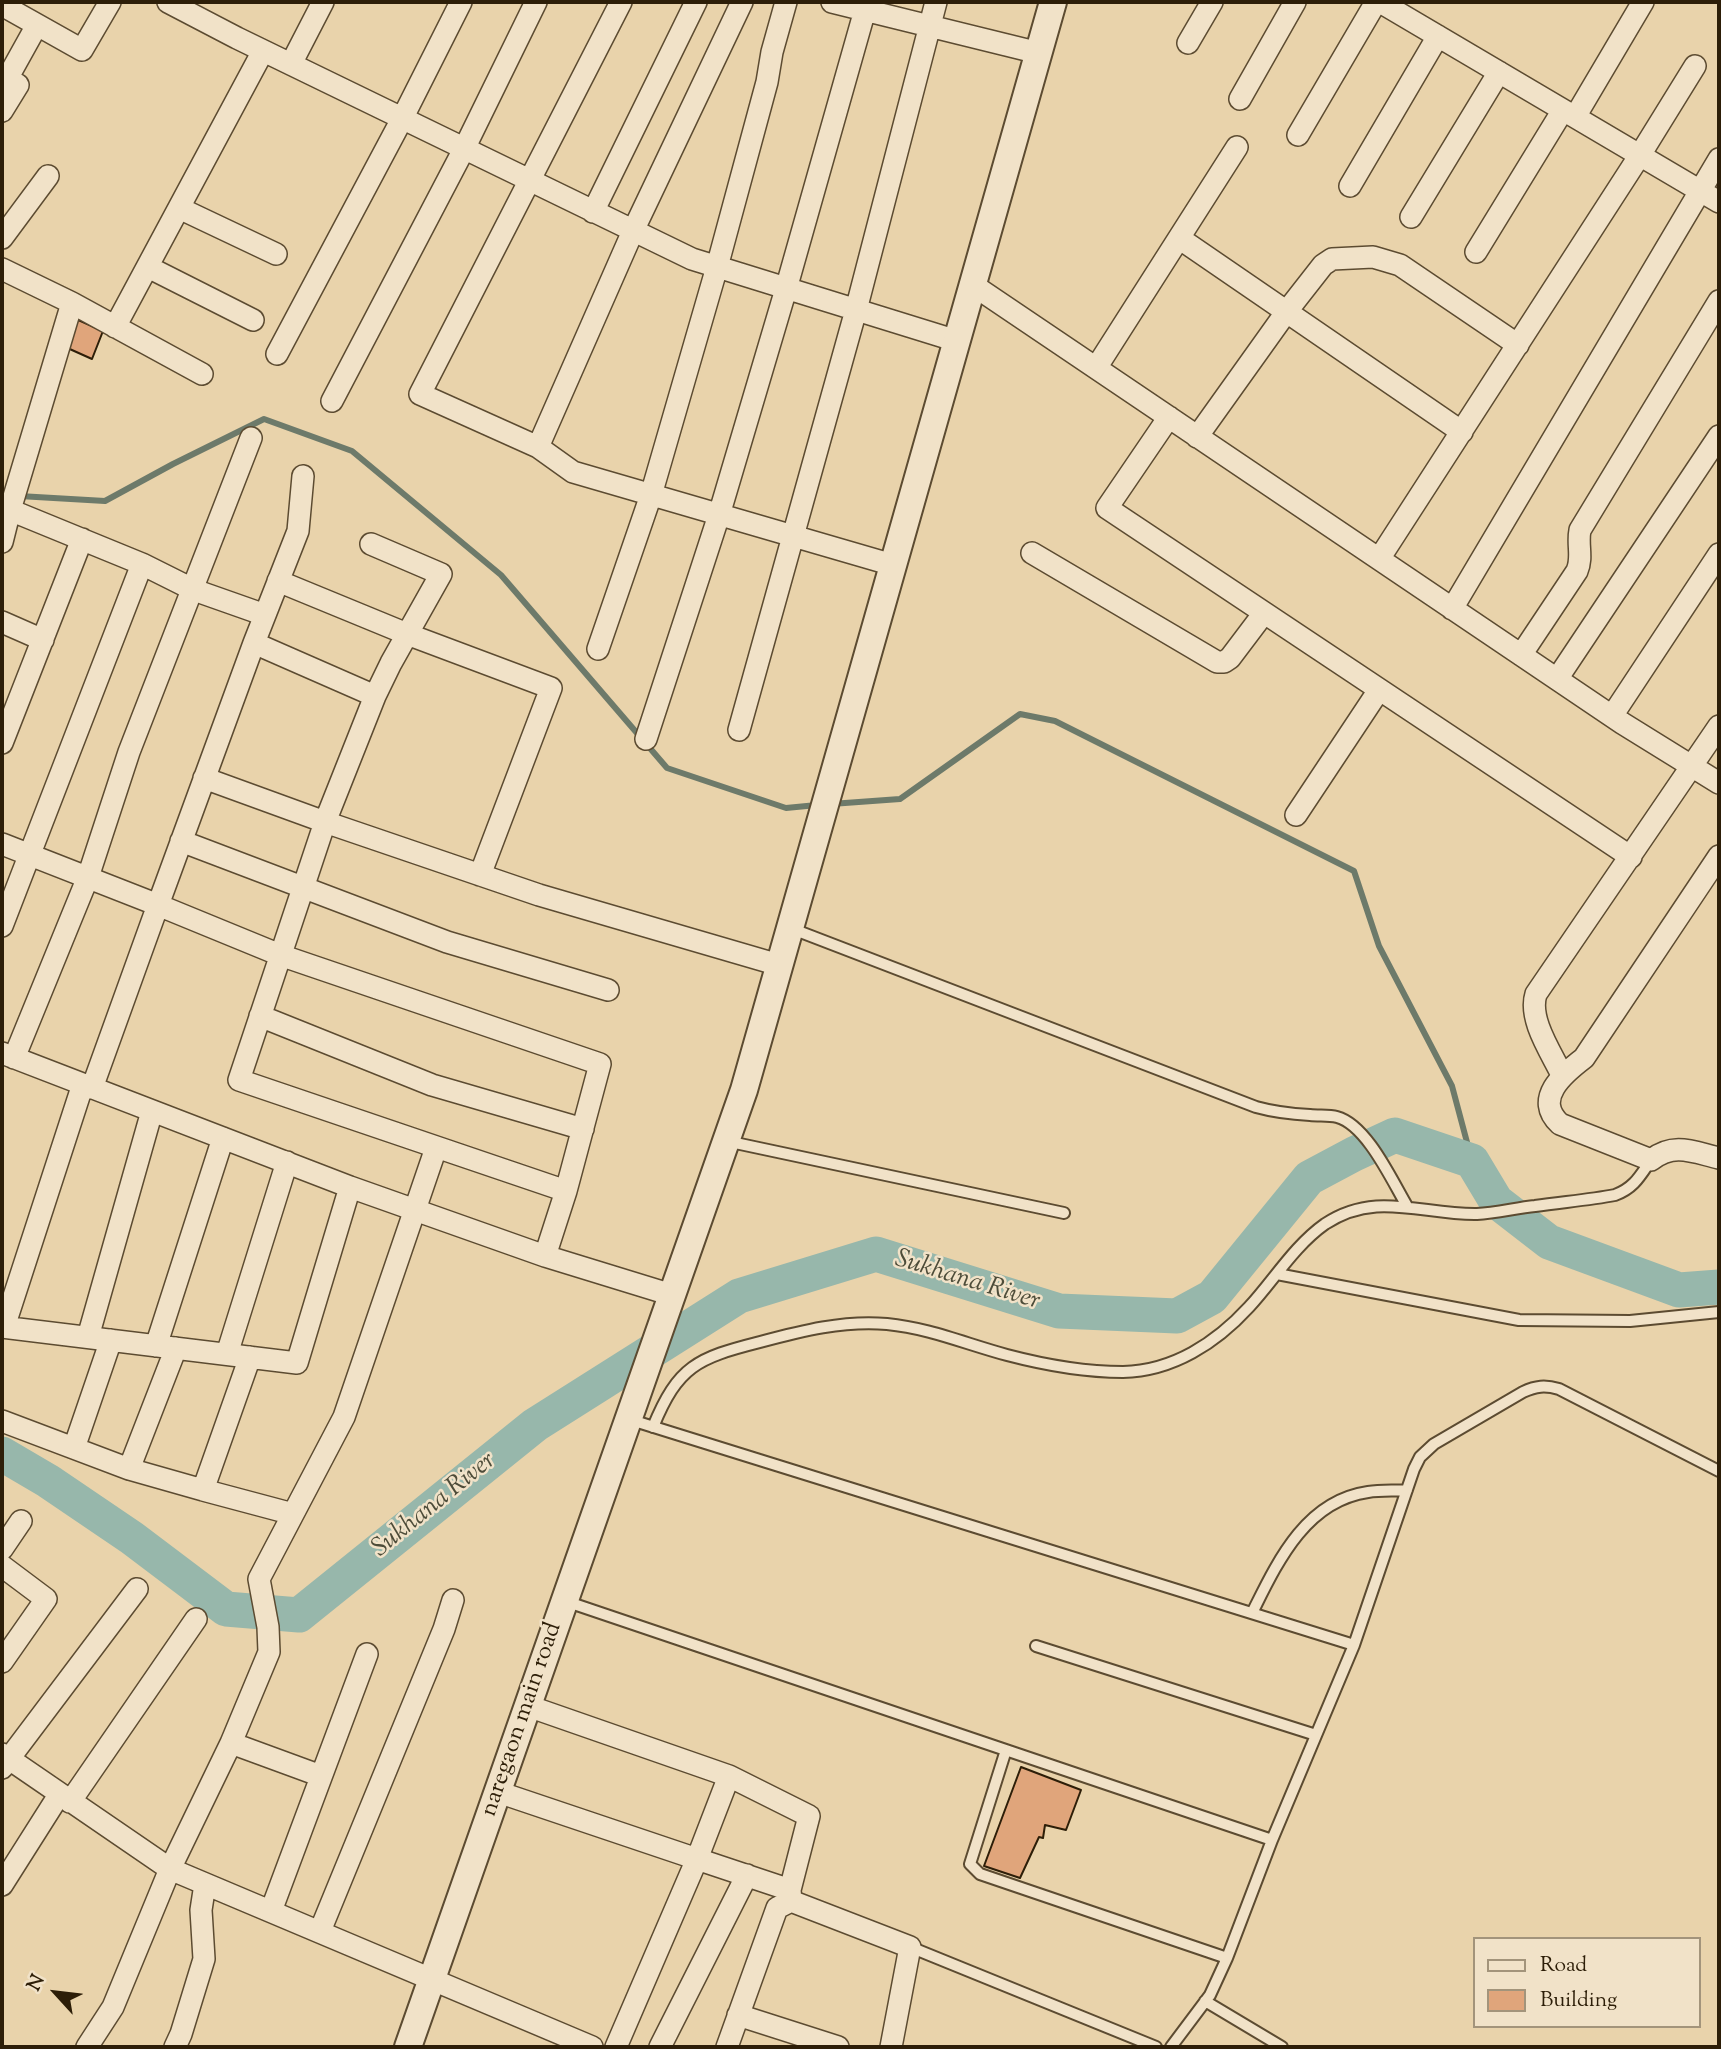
<!DOCTYPE html>
<style>
body{margin:0}
#map{position:relative;width:1721px;height:2049px;overflow:hidden;background:#e9d3ab;font-family:"Sorts Mill Goudy",serif}
canvas{display:block}
.frame{position:absolute;inset:0;border:4px solid #2d1e08;pointer-events:none}
.legend{position:absolute;left:1473px;top:1937px;width:228px;height:91px;box-sizing:border-box;background:#f1e2c8;border:2px solid #a3947b;margin:0;padding:9px 12px;list-style:none;font-size:21px;color:#2d1e08}
.legend li{display:flex;align-items:center;gap:14px;height:35px}
.legend b{width:35px;border:2px solid #a3947b}
.north{position:absolute;left:21px;top:1958px;width:70px;height:70px;-webkit-text-stroke:5px #f1e2c8;paint-order:stroke;rotate:297deg;font-size:19px;font-weight:700;line-height:28px;text-align:center;color:#2d1e08}
.north::after{content:'';display:block;margin:auto;width:24px;height:32px;background:#2d1e08;clip-path:polygon(50% 0,100% 100%,50% 72%,0 100%)}
</style>
<div id="map">
<canvas width="1721" height="2049"></canvas>
<div class="frame"></div>
<ul class="legend">
<li><b style="height:9px;background:#f1e2c8"></b>Road</li>
<li><b style="height:19px;background:#e0a57b"></b>Building</li>
</ul>
<div class="north">N</div>
</div>
<script>
const ctx = document.querySelector('canvas').getContext('2d');
ctx.lineJoin = 'round';
function stroke(path, color, width, dash) { ctx.strokeStyle = color; ctx.lineWidth = width; ctx.lineCap = dash ? 'butt' : 'round'; ctx.setLineDash(dash || []); ctx.stroke(path); }
function fill(path, color) { ctx.fillStyle = color; ctx.fill(path, 'evenodd'); }
function write(font, color, halo, rows, align = 'center') {
  ctx.font = font + ' "Sorts Mill Goudy",serif'; ctx.lineWidth = 5; ctx.setLineDash([]); ctx.textBaseline = 'middle'; ctx.strokeStyle = halo; ctx.fillStyle = color; for (const [text, x, y, turn = 0] of rows) {
    ctx.save(); ctx.translate(x, y); ctx.rotate((+turn || 0) * Math.PI / 180); ctx.textAlign = isNaN(turn) ? turn : align; if (halo) ctx.strokeText(text, 0, 0); ctx.fillText(text, 0, 0); ctx.restore();
  }
}
stroke(new Path2D(`
 M2 495 105 501 173 464 264 419 352 451 501 575 667 768 786 808 817 805
 M831 804 900 799 1020 714 1055 721 1354 871 1379 946 1452 1086 1472 1161`), '#6d7a6a', 6);
stroke(new Path2D(`
 M2 1454 48 1481 132 1538 226 1609 299 1615 535 1425 739 1296 876 1254 1059 1311 1177 1316 1212 1297 1309 1178 1354 1154 1395 1135 1472 1161 1496 1201 1549 1242 1679 1290 1719 1287`), '#97b7ab', 35);
const building = new Path2D(`
 M76 319 103 331 92 359 63 346Z
 M1021 1767 1081 1790 1066 1830 1045 1825 1043 1838 1039 1837 1020 1878 984 1866Z`);
fill(building, '#e0a57b');
stroke(building, '#2d1e08', 2);
const service = new Path2D(`
 M790 928 1256 1107C1274 1112 1291 1114 1310 1115 1319 1116 1329 1115 1337 1117 1367 1125 1392 1181 1407 1206
 M726 1141 1064 1213
 M1277 1274 1519 1320 1630 1321 1719 1312
 M628 1419 1354 1645
 M653 1427C678 1366 697 1358 760 1342 801 1331 844 1320 887 1324 929 1328 966 1344 1007 1355 1045 1365 1083 1372 1123 1372 1173 1371 1216 1343 1249 1307 1274 1280 1294 1246 1325 1224 1376 1190 1422 1215 1477 1214 1496 1213 1516 1208 1535 1206 1562 1202 1589 1200 1615 1195 1634 1188 1640 1176 1651 1160
 M565 1601 1272 1840
 M1252 1613C1277 1563 1305 1501 1368 1492 1381 1490 1394 1491 1407 1490
 M1036 1646 1316 1735
 M1006 1750 970 1864 980 1874 1227 1958
 M910 1947 1156 2047
 M1205 2001 1282 2047
 M1171 2047 1210 1995 1227 1958 1272 1840 1354 1645 1414 1469 1420 1457 1434 1444 1523 1392C1536 1386 1545 1385 1559 1389L1719 1471`);
const minor = new Path2D(`
 M168 2 237 38 692 259 957 341
 M621 2 420 394 538 447 573 472 893 565
 M832 2 1039 53
 M1380 2 1719 202
 M2 5 82 50 110 2
 M1188 43 1212 2
 M291 64 323 2
 M2 76 18 85 2 111
 M7 79 37 25
 M1240 99 1295 2
 M1575 117 1643 2
 M1298 135 1376 2
 M1350 186 1438 36
 M179 208 276 254
 M593 212 696 2
 M1411 217 1499 72
 M2 238 48 176
 M1179 238 1462 432
 M1476 252 1563 110
 M148 267 253 320
 M2 269 72 303 202 374
 M973 285 1622 723 1719 783
 M115 327 263 51
 M277 354 402 119 461 2
 M1096 368 1237 147
 M332 401 464 149 536 2
 M1169 417 1107 508 1631 857
 M1197 437 1287 311 1323 265 1332 259 1373 257 1400 265 1518 345
 M538 447 633 231 742 2
 M10 510 72 303
 M2 542 10 510 142 564 2 926
 M1032 553 1217 662H1224L1230 658 1264 613
 M1379 559 1640 155 1695 66
 M142 564 194 590 265 615
 M278 581 407 634 551 688 480 875
 M1452 609 1719 159
 M2 622 43 640
 M254 643 375 696
 M598 649 651 495 717 267 767 82 772 52 786 2
 M1521 655 1577 571C1583 557 1577 545 1580 530L1719 301
 M1557 679 1719 436
 M1612 716 1719 554
 M739 730 856 310 936 2
 M646 739 719 515 786 289 865 10
 M2 743 82 539
 M204 778 325 822 375 696 391 663 441 574 371 544
 M1296 815 1379 690
 M181 841 447 942 608 990
 M2 844 158 905 254 643 298 531 303 476
 M1719 856 1584 1058C1563 1074 1533 1099 1560 1124L1651 1160C1674 1142 1693 1152 1719 1158
 M260 1016 432 1085 583 1129
 M2 1053 350 1187 545 1256 566 1191 239 1080 325 822 539 895 779 965
 M14 1058 88 877 129 752 251 438
 M1562 1075C1551 1052 1528 1019 1536 994L1719 726
 M92 1088 158 905 280 955 600 1064 566 1191
 M545 1256 672 1295
 M2 1327 297 1363 350 1187
 M4 1327 83 1084
 M88 1337 152 1111
 M156 1346 223 1138
 M227 1354 287 1162
 M2 1421 129 1469 203 1490 250 1357
 M74 1448 111 1340
 M129 1469 176 1348
 M203 1490 293 1514
 M2 1549 21 1521
 M2 1566 46 1599 2 1662
 M528 1706 729 1776 697 1859 790 1890 791 1901 910 1947 891 2047
 M231 1743 321 1776
 M2 1754 170 1869 592 2047
 M2 1768 137 1589
 M729 1776 809 1816 790 1890
 M498 1792 697 1859 616 2047
 M70 1802 196 1619
 M2 1885 59 1795
 M271 1911 367 1654
 M320 1931 444 1629 453 1600
 M738 2015 838 2047
 M87 2047 113 2007 170 1869 231 1743 269 1652 268 1627 259 1579 344 1417 436 1148
 M175 2047 181 2034 204 1959 201 1910 205 1884
 M660 2047 747 1875
 M727 2047 777 1908 791 1901`);
const tertiary = new Path2D(`
 M408 2047 744 1090 1053 2`);
stroke(service, '#5c4b31', 14);
stroke(minor, '#5c4b31', 24);
stroke(tertiary, '#5c4b31', 30);
stroke(service, '#f1e2c8', 10);
stroke(minor, '#f1e2c8', 21);
stroke(tertiary, '#f1e2c8', 26);
write('24px', '#2d1e08', '#f1e2c8', [
 ["naregaon main road",523,1720,-71]
]);
write('italic 26px', '#4d4c39', '#f1e2c8', [
 ["Sukhana River",967,1282,17],
 ["Sukhana River",435,1506,-39]
]);
</script>
